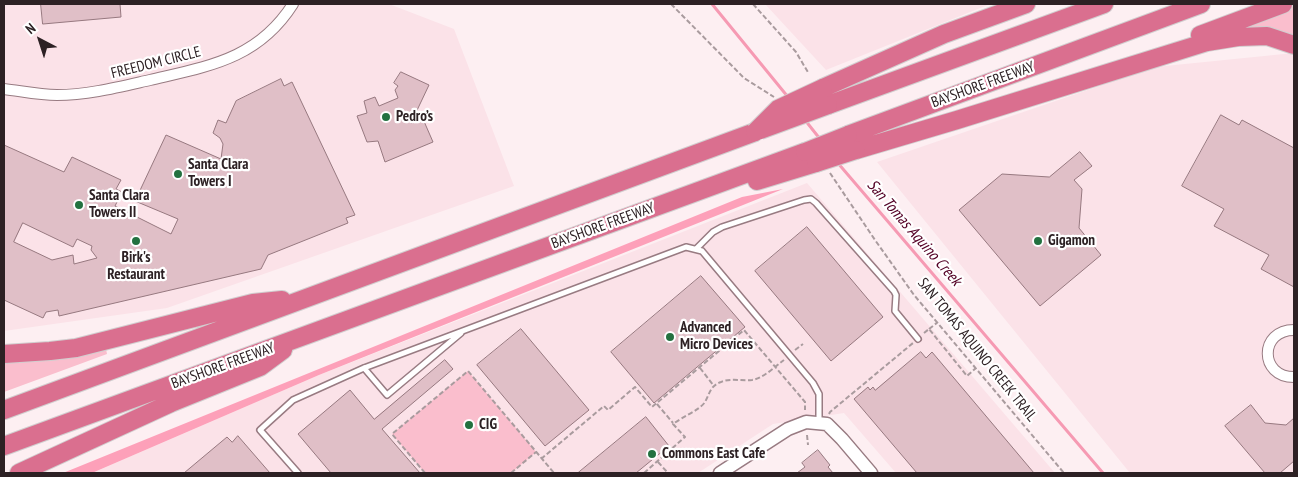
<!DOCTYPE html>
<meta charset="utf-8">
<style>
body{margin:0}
#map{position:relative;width:1298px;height:477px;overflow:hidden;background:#fdeff2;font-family:"PT Sans Narrow",sans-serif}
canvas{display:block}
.frame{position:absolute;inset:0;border:5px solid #2d2124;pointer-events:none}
.north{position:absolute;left:15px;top:15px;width:50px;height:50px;-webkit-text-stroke:4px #fff;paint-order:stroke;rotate:320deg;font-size:14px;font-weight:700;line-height:20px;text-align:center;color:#2d2124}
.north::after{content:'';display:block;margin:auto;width:18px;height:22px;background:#2d2124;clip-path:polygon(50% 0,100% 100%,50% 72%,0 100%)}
</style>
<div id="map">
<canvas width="1298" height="477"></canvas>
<div class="frame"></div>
<div class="north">N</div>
</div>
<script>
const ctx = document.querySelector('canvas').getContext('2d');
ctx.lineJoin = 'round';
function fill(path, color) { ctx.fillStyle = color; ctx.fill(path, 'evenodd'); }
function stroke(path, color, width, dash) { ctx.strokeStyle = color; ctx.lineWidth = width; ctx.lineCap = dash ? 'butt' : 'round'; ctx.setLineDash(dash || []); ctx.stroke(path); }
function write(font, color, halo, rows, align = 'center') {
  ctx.font = font + ' "PT Sans Narrow",sans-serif'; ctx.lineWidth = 4.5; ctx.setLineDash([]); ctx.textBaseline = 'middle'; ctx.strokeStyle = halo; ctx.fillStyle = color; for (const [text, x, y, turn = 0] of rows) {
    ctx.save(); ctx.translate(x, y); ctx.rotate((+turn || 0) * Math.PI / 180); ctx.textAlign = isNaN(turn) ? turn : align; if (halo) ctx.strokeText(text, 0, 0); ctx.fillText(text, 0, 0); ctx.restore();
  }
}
fill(new Path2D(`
 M4 4H389L454 29 514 186 167 308 4 331Z
 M765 4H990L826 70Z
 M1294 53V473H1130L877 162 1155 67Z
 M807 183 1055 473H896L844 413 773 424 698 473H92L319 375Z`), '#fbe2e8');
fill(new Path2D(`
 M1294 6V40L1247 34 1244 25Z
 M106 349 107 354 4 392V362L26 361Z
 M468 371 536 452 511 473H425L392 434Z`), '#fabecd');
fill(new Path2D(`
 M783 189 319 375 92 473H63L742 197Z`), '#fda0b9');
stroke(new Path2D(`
 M712 4 788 97
 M805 120 820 139
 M837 162 1103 473`), '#f69ab3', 3);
const building = new Path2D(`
 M41 4H120L121 17 43 24Z
 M401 72 429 85 411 123 423 119 433 142 385 162 378 141 367 142 357 116 367 113 364 101 375 97 379 106 398 98 395 90 398 86 394 83Z
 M281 79 284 86 292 82 355 215 346 218 348 223 268 255 261 269 59 316 58 310 46 312 43 318 4 300V145L64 172 72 157 121 180 116 189 122 192 115 206 171 234 178 219 135 201 166 135 221 159 223 144 220 138 213 133 218 120 226 123 236 101ZM23 223 73 247 77 239 92 246 91 250 97 258 74 264 73 255 52 260 14 242Z
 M1221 115 1239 125 1242 120 1294 148V287L1261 269 1269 255 1214 226 1224 209 1182 186Z
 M1080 152 1092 166 1074 180 1082 189 1079 228 1101 255 1040 306 959 210 1002 174 1049 177Z
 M807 227 883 317 831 361 755 271Z
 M701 276 745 327 654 403 611 352Z
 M521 329 589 410 545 446 477 365Z
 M921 352 926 358 932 352 1034 473H917L854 399 868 387 870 390 873 387 875 390Z
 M445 360 453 369 382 429 420 473H331L298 434 350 390 374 419Z
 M1251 405 1265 423 1286 425 1294 418V461L1280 473H1265L1225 426Z
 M646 417 669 446 636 473H578Z
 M238 436 270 473H184L227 437 232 442Z
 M818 450 830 465 828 467 833 473H797L805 467 802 463Z`);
fill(building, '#e0bfc7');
stroke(building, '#977980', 1);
const service = new Path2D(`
 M696 249 713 232 722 227 804 200 811 199 816 203 894 291 896 295 895 311 918 339
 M364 368 387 395 461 333
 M298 473 260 430 293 400 364 368 686 247 702 251 813 383 819 394V422`);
const minor = new Path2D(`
 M4 89C21 91 39 95 57 95 88 95 119 87 150 80 209 66 258 59 293 4
 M1294 330C1259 330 1259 377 1294 377`);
const tertiary = new Path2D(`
 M720 473 788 429 806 422 827 424 842 439 871 473`);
const motorway = new Path2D(`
 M1200 35 1283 4
 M823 88 944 34 1026 4
 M828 105 1104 4
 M848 135 1201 4
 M856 150 957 120 1207 42 1238 37 1267 36 1294 45
 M757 181 816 163
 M4 354 50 351 76 348 253 303 282 300
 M4 410 755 132
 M4 446 805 152
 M19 473 171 403 260 367 283 350`);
stroke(service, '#987b82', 8);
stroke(minor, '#987b82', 12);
stroke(tertiary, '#987b82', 15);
stroke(motorway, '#d1cecf', 20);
stroke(new Path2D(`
 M671 4 744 78 774 97
 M753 4 796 52 809 74
 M830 173 875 240 914 295 1064 473
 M929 329 938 322
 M924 333 929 329 967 376 976 368
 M795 350 803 344
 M700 368 714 386
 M657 404 673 423
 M829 414 830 412 913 343
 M807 435 808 445
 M541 459 604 406 608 410 635 387 652 407 744 330 805 402V410
 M658 462 668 473
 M425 473 392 434 468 371 554 473
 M511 473 536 452
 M644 473 685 437 673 424C682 417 700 410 705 402 710 393 710 386 721 382 730 378 742 381 752 380 764 378 774 367 784 360`), '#a99b9e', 2, [5, 2.5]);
stroke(service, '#fff', 5);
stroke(minor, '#fff', 10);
stroke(tertiary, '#fff', 12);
stroke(motorway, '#da6f8f', 18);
const motorwayBridge = new Path2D(`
 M760 130 828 105
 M755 132 778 109 823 88
 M805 152 848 135
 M816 163 856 150`);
stroke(motorwayBridge, '#d1cecf', 20, []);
stroke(motorwayBridge, '#da6f8f', 18);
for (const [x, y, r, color] of [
 [386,117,5,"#237140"],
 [178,174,5,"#237140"],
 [79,205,5,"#237140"],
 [136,241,5,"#237140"],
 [1038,241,5,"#237140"],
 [670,337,5,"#237140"],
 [469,425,5,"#237140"],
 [652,454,5,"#237140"]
]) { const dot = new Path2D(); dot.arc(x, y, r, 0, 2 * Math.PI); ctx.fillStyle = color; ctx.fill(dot); stroke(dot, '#fff', 2); }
write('15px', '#2d2124', '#fff', [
 ["FREEDOM CIRCLE",156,63,-14],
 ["BAYSHORE FREEWAY",983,85,-20],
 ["BAYSHORE FREEWAY",603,226,-20],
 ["SAN TOMAS AQUINO CREEK TRAIL",977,350,51],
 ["BAYSHORE FREEWAY",223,366,-20]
]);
write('bold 15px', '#2d2124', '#fff', [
 ["Pedro’s",396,117],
 ["Santa Clara",188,165],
 ["Towers I",188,182],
 ["Santa Clara",89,196],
 ["Towers II",89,213],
 ["Gigamon",1048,241],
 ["Birk's",136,258,"center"],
 ["Restaurant",136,275,"center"],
 ["Advanced",680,328],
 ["Micro Devices",680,345],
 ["CIG",479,425],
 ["Commons East Cafe",662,454]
], 'left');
write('italic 16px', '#530025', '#fff', [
 ["San Tomas Aquino Creek",914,233,49]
]);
</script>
